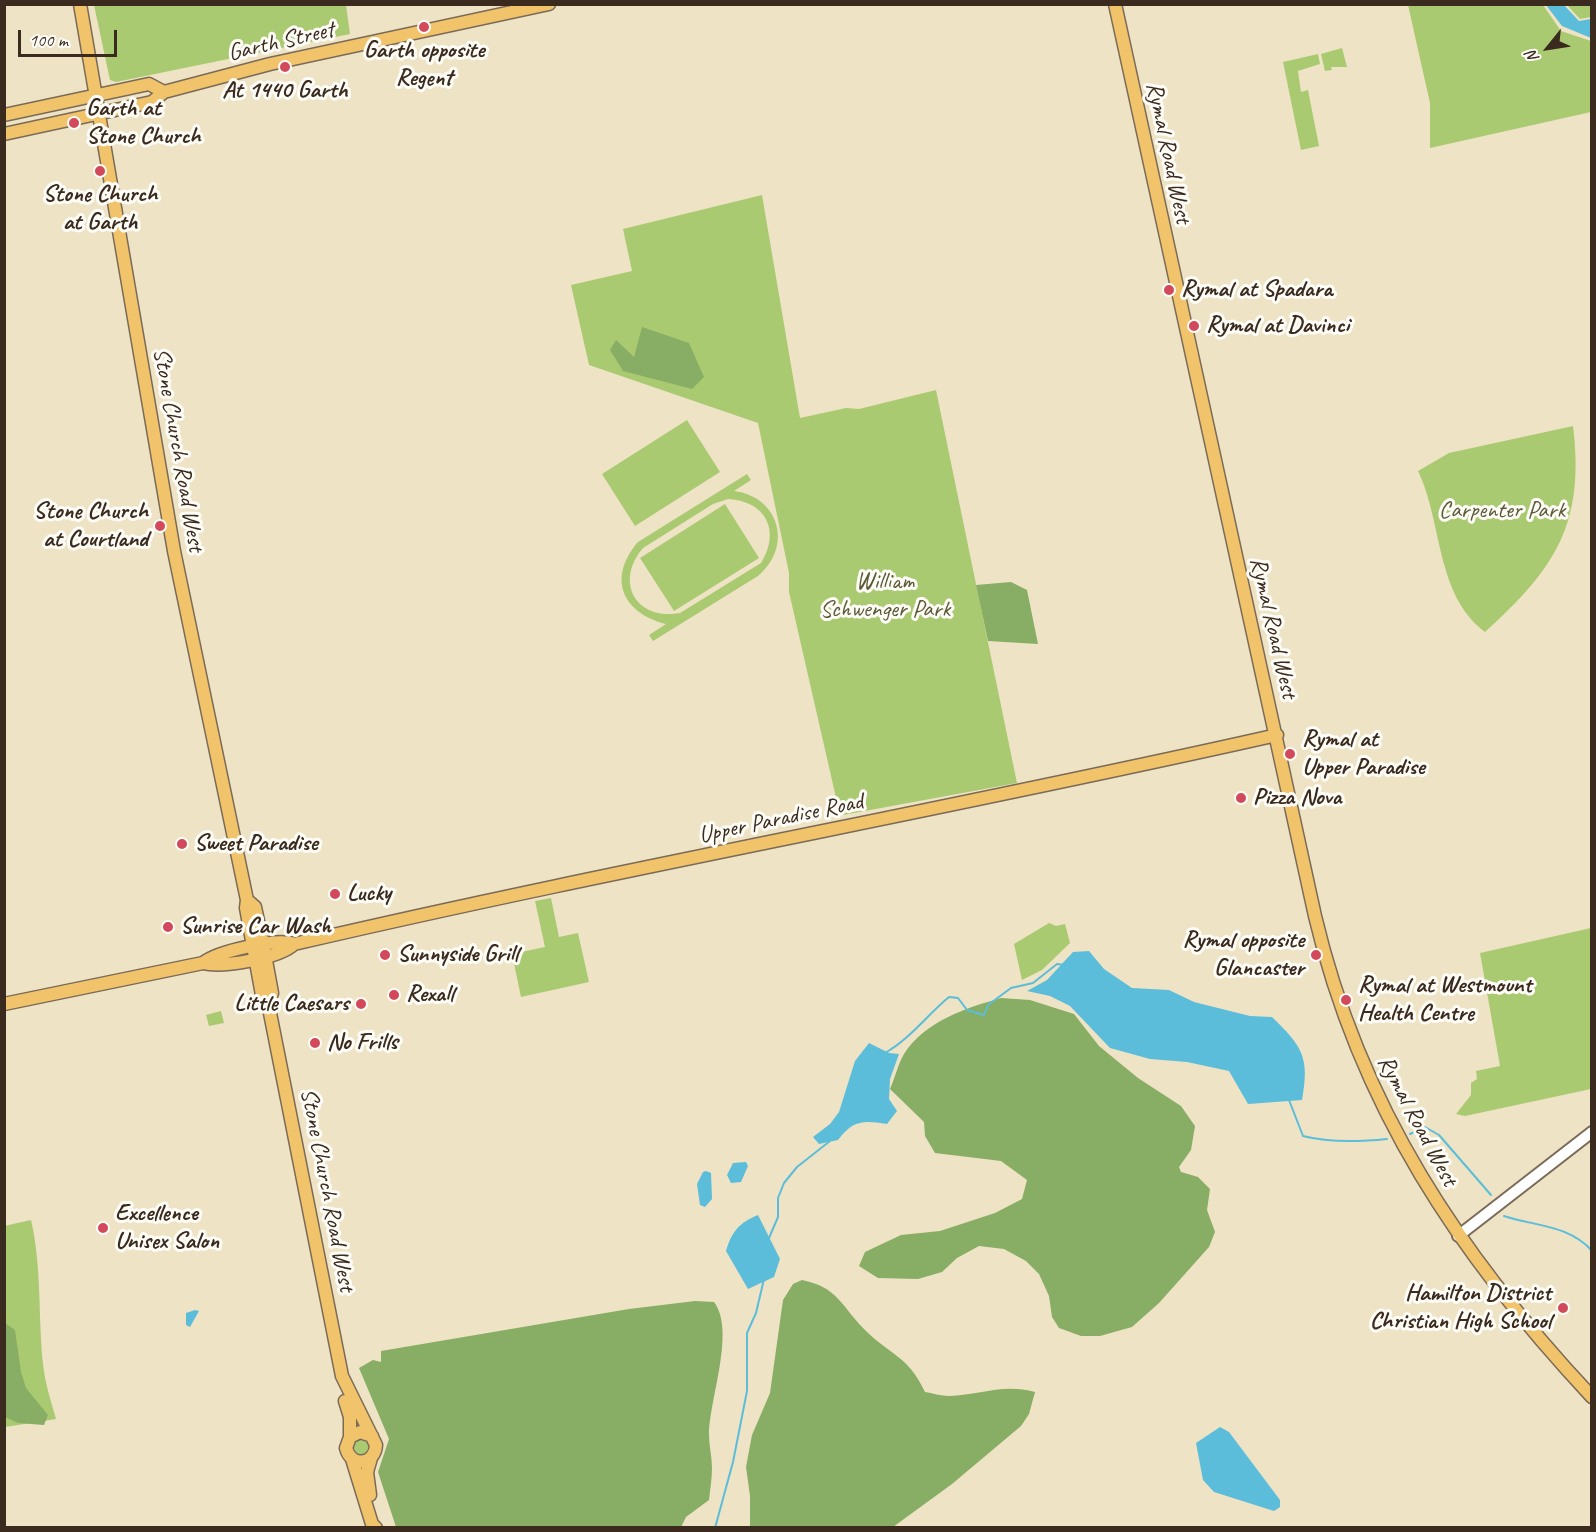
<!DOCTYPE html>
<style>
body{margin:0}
#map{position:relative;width:1596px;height:1532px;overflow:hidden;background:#eee3c5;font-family:Caveat,sans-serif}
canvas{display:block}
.frame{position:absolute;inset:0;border:6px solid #3b2a1e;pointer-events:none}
.north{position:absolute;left:1518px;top:18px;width:60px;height:60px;-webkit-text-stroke:4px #fdfcf7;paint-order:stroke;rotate:240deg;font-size:16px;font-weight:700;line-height:24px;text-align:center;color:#3b2a1e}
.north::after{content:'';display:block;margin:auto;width:21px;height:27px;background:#3b2a1e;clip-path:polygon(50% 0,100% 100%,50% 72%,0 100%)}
.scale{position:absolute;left:18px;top:30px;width:99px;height:27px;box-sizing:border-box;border:3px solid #3b2a1e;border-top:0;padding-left:8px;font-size:18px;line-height:21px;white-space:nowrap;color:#3b2a1e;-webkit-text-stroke:4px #fdfcf7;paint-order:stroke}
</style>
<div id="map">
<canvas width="1596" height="1532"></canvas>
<div class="frame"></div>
<div class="north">N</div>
<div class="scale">100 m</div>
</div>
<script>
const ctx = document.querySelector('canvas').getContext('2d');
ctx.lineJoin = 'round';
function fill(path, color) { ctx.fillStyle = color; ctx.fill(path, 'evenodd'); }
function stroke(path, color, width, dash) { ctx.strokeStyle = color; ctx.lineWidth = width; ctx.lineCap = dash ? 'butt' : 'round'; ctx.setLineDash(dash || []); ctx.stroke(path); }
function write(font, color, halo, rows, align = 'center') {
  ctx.font = font + ' Caveat,sans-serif'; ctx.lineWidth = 6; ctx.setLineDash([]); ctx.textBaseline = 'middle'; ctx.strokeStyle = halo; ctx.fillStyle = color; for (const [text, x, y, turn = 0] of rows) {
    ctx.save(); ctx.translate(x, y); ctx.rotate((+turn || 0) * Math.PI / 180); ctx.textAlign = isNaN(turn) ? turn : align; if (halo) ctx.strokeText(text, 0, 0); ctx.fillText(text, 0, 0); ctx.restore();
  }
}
fill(new Path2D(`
 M94 5H346L350 34 116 82 110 80Z
 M1408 5H1543L1561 31 1591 41V112L1430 148V103Z
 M1567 5H1591V17L1580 19Z
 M1342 48 1347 67H1331L1332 70 1325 71 1321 54Z
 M1318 54 1320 64 1298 71 1301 92 1308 90 1319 146 1301 150 1283 62Z
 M762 195 800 418 846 408 859 409 936 390 1017 783 843 815 837 802 789 592V573L758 423 589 365 571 285 632 271 623 229Z
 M687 420 720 472 635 526 602 474Z
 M1573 426C1585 524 1555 569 1485 632 1435 594 1443 523 1418 471L1449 453Z
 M747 474 751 480 734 491C780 497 793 547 758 576L653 641 649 635 666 624C622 613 607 578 638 542ZM728 499C766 501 781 531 761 563L680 613C636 621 614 582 643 548L713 504Z
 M725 504 759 558 674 611 640 558Z
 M551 898 559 937 578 933 589 982 521 997 512 954 545 947 535 901Z
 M1049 923 1056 926 1065 924 1070 943 1042 970 1022 980 1014 944Z
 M1591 928V1089L1465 1116 1456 1114 1471 1095V1083L1477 1079 1476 1071 1500 1066 1480 953Z
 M221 1011 224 1023 209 1026 206 1015Z
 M31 1220C42 1267 38 1317 43 1364 45 1383 51 1401 56 1419L5 1427 4 1226Z
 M353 1447a8 8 0 1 1 16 0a8 8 0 1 1-16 0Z`), '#aaca72');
fill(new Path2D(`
 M642 327 689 343 704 377 692 389 623 371 610 350 616 340 634 357Z
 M1011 582 1027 590 1038 644 988 641 976 585Z
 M1001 998 1030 1000 1074 1014 1099 1046 1138 1078 1181 1106 1195 1126 1191 1150 1179 1167 1181 1172 1198 1177 1210 1189 1207 1210 1215 1232 1209 1247 1159 1303 1132 1327 1100 1336H1081L1059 1328 1052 1317 1049 1296 1039 1274 1026 1261 1004 1249 979 1246 957 1258 942 1272 918 1279 878 1278 859 1266 865 1252 901 1235 940 1231 995 1213 1022 1199 1027 1180 1001 1161 935 1153 925 1136 924 1122 890 1089C895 1078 898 1064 904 1054 925 1021 966 1008 1001 998Z
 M802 1280C837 1287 841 1305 863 1328 888 1354 908 1355 925 1392 932 1393 941 1396 949 1396 979 1395 1004 1383 1035 1392L1029 1414 1021 1426 952 1484 893 1527H750V1496L746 1467 752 1435 770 1393 783 1300 793 1284Z
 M695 1301 714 1302C736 1331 709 1400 709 1435 709 1446 712 1457 712 1468 712 1479 710 1490 709 1500L686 1517 681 1527H396L378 1472 389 1439 359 1368 373 1360 381 1362V1351L629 1309Z
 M5 1323 15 1330 21 1372 26 1388 48 1415 44 1425 18 1423 5 1417Z`), '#87ae64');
fill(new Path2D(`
 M1546 5H1564L1579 21 1591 19V38L1562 26Z
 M1089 951 1104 969 1132 988 1169 990 1194 1002 1250 1016 1272 1017C1302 1046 1310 1057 1302 1100L1248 1104 1229 1071 1187 1062 1150 1059 1110 1048 1070 1006 1050 996 1027 991 1047 980 1073 952Z
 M869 1043 889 1053 899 1054 890 1079 889 1099 897 1111 887 1124C863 1120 853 1120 838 1140L819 1144 813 1137 830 1124 839 1112 855 1061Z
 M746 1162 748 1166 741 1182 731 1183 727 1175 733 1163Z
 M706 1171 711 1173 712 1199 705 1207 700 1205 697 1184 703 1172Z
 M758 1215 780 1259 774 1277 748 1289 726 1251C732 1231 739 1223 758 1215Z
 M195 1310 199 1311 190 1327 186 1325V1313Z
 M1220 1427 1229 1432 1280 1500V1507L1274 1511 1214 1492 1203 1480 1196 1443Z`), '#5bbdd9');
stroke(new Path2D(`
 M885 1053C910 1039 927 1015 949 997L958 998 967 1010 984 1015 988 1005 1011 988 1033 983 1057 964 1065 965
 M1289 1100 1303 1136C1330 1143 1358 1142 1387 1139
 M1410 1134 1425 1127 1439 1135 1491 1195
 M1504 1216C1534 1226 1570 1225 1592 1251
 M769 1238 778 1217V1198L784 1183 797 1167 830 1141
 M715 1528 733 1462 747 1391V1333L756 1313 764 1279`), '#5bbdd9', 2);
const minor = new Path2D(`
 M1458 1236 1592 1132`);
const major = new Path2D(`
 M80 4 174 551 247 900 246 908 262 995 268 1003 342 1376 376 1445C375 1465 351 1468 346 1448L350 1437 360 1432 372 1436
 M1115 4 1315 916C1360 1107 1460 1256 1592 1397
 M4 115 149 84 164 92
 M4 134 152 102 164 92 270 64 549 4
 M247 900 255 907 263 944 272 993 268 1003
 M203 963C222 968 280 958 294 944
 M4 1004 203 963C218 951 276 938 294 944 620 868 950 809 1277 735
 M345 1401 350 1417V1437
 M352 1459 372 1524 376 1528
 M370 1495 367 1472 371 1458`);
stroke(minor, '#7a6b58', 14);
stroke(major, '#7a6b58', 15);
stroke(minor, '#fff', 10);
stroke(major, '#f1c36a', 12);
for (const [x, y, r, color] of [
 [424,27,6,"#d1495b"],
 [285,67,6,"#d1495b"],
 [74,123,6,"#d1495b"],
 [100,171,6,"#d1495b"],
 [1169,290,6,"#d1495b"],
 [1194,326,6,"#d1495b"],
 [160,526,6,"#d1495b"],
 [1290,754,6,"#d1495b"],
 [1241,798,6,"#d1495b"],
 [182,844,6,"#d1495b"],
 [335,894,6,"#d1495b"],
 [168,927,6,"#d1495b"],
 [385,955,6,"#d1495b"],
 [1316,955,6,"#d1495b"],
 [394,995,6,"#d1495b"],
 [1346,1000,6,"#d1495b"],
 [361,1004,6,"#d1495b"],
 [315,1043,6,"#d1495b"],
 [103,1228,6,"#d1495b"],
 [1563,1308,6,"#d1495b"]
]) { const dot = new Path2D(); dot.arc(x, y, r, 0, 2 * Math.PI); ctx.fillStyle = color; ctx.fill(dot); stroke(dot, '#fdfcf7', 2); }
write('24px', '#3b2a1e', '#fdfcf7', [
 ["Garth Street",281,42,-13],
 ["Rymal Road West",1168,153,78],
 ["Stone Church Road West",178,450,80],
 ["Rymal Road West",1273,628,77],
 ["Upper Paradise Road",781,819,-12],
 ["Rymal Road West",1417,1121,62],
 ["Stone Church Road West",327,1190,79]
]);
write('bold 24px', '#3b2a1e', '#fdfcf7', [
 ["Garth opposite",424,51,"center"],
 ["Regent",424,79,"center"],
 ["At 1440 Garth",285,91,"center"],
 ["Garth at",86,109],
 ["Stone Church",86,137],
 ["Stone Church",100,195,"center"],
 ["at Garth",100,223,"center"],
 ["Rymal at Spadara",1181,290],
 ["Rymal at Davinci",1206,326],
 ["Stone Church",148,512,"right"],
 ["at Courtland",148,540,"right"],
 ["Rymal at",1302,740],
 ["Upper Paradise",1302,768],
 ["Pizza Nova",1253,798],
 ["Sweet Paradise",194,844],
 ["Lucky",347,894],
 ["Sunrise Car Wash",180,927],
 ["Rymal opposite",1304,941,"right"],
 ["Glancaster",1304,969,"right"],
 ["Sunnyside Grill",397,955],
 ["Rymal at Westmount",1358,986],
 ["Health Centre",1358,1014],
 ["Rexall",406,995],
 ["Little Caesars",349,1004,"right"],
 ["No Frills",327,1043],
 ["Excellence",115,1214],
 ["Unisex Salon",115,1242],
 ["Hamilton District",1551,1294,"right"],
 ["Christian High School",1551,1322,"right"]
], 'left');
write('24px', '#5c5a37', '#fdfcf7', [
 ["Carpenter Park",1502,511],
 ["William",885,582],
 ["Schwenger Park",885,610]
]);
</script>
